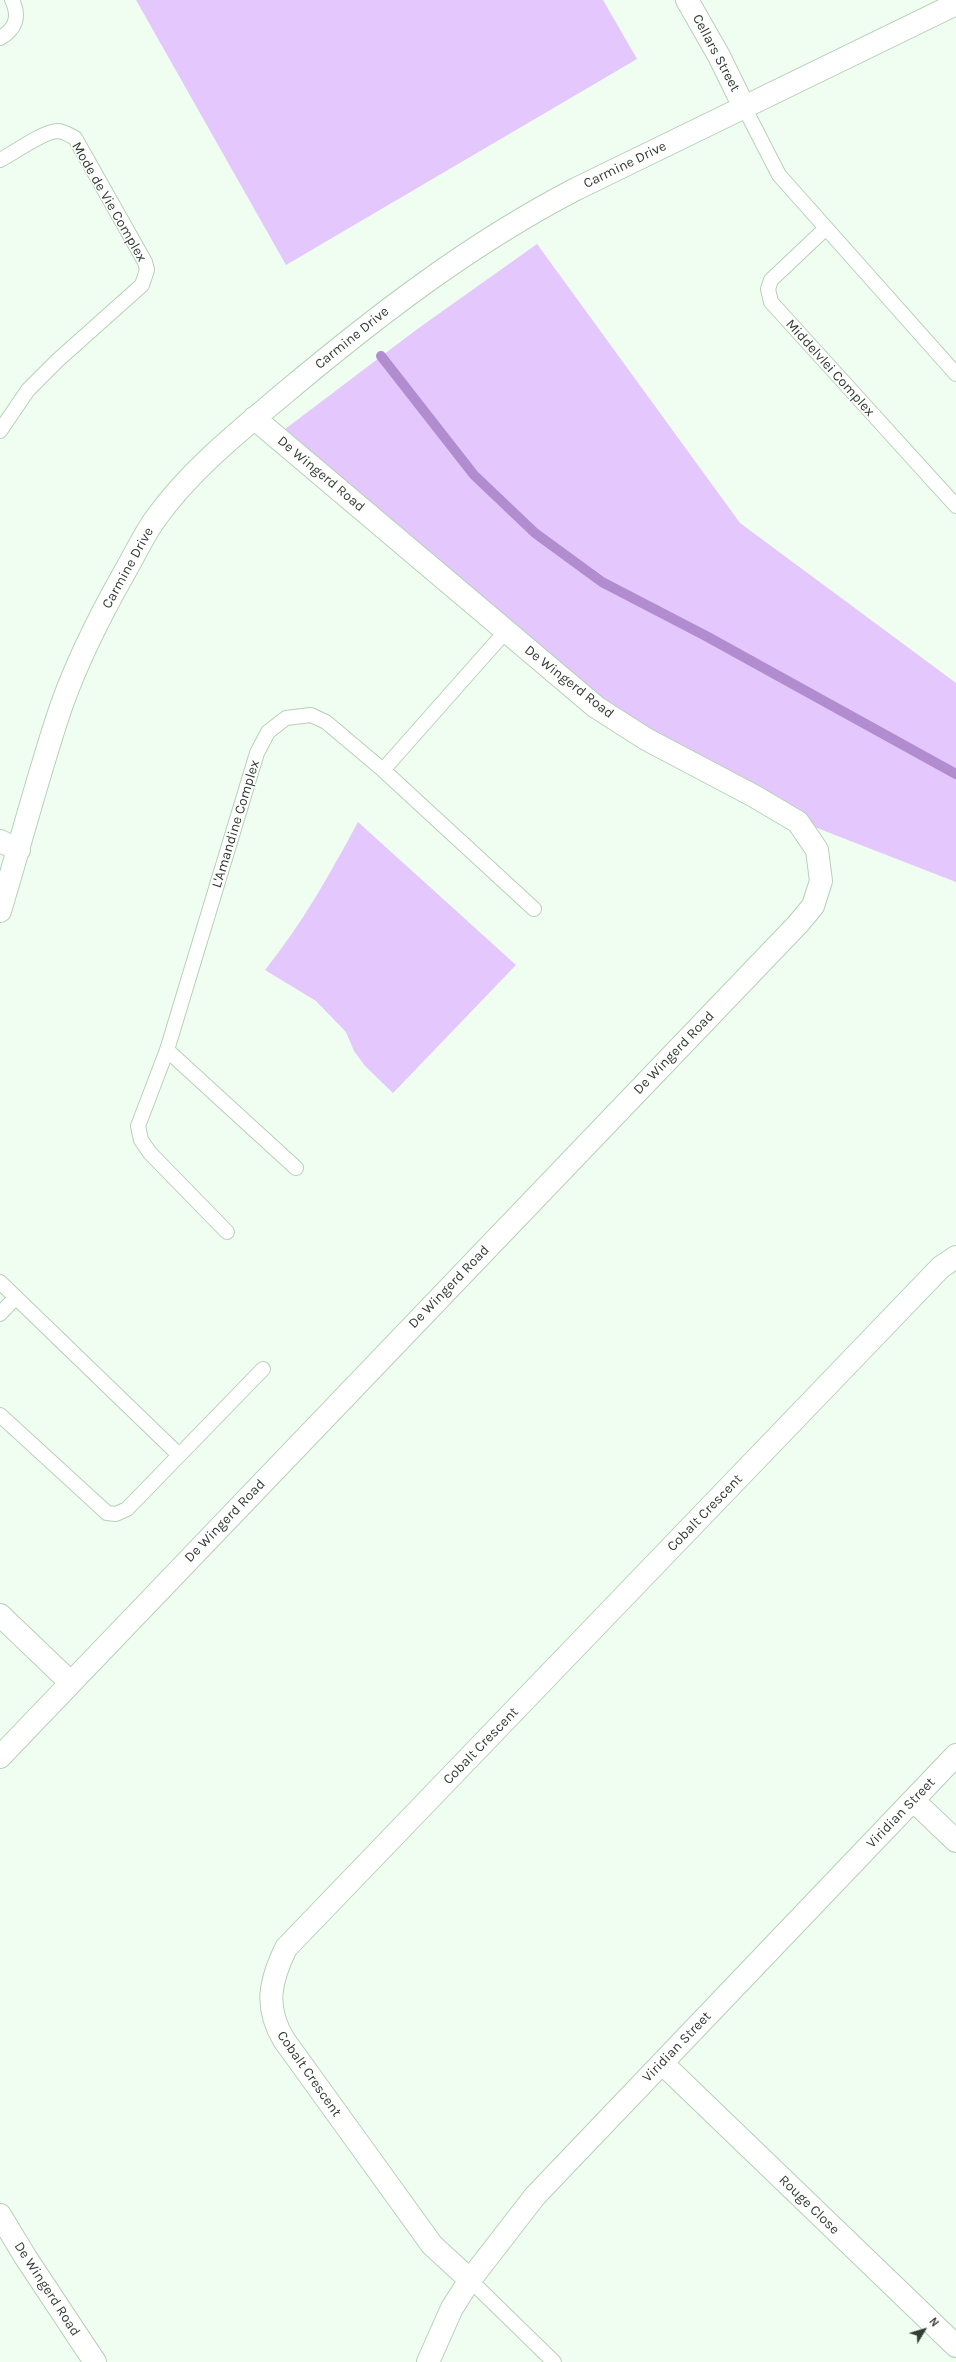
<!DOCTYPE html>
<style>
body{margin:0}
#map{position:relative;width:956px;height:2362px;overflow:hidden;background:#effef0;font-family:Karla,sans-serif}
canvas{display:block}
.north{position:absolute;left:904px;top:2310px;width:40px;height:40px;-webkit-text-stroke:3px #fff;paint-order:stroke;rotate:52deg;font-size:11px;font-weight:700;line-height:16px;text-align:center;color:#333d34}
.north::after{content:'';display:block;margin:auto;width:14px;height:18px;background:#333d34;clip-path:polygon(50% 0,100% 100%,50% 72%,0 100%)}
</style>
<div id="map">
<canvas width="956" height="2362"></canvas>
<div class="north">N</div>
</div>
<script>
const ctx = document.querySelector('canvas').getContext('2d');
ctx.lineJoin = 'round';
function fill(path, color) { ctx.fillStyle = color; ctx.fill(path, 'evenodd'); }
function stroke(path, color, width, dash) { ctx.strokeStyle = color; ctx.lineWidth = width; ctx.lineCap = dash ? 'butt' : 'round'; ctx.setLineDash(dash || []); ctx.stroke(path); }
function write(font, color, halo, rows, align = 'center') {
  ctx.font = font + ' Karla,sans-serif'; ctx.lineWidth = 3; ctx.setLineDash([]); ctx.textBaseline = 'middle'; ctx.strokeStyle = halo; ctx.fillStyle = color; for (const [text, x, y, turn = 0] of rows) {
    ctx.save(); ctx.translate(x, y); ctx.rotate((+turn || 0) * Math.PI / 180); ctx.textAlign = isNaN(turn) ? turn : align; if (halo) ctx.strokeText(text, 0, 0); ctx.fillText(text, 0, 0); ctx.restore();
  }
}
fill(new Path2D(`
 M136 0H603L637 59 286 265Z
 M537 244 740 523 956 683V882L799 821 646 740 276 436 416 330Z
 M358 822 516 965 393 1093 365 1066 354 1051 346 1032 316 1001 265 970C302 924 330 874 358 822Z`), '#e3c7fd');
stroke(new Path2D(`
 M381 356 474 475 535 533 602 582 706 636 956 774`), '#b18ccf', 10);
const lane = new Path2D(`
 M0 38C16 29 20 16 12 0
 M744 107 779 175 956 374
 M0 160C14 153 42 132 57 131 64 131 69 135 75 138L145 262 147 270 142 285 58 360 28 390 0 431
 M826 228 771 280 768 289 771 302 956 506
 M383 770 534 909
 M167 1050 296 1168
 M227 1232 150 1153 141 1140 138 1126 167 1050 257 753 268 732 286 718 311 715 326 722 383 770 506 631
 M0 1282 179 1455
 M0 1314 15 1298
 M0 1415 107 1513 116 1514 127 1509 263 1369
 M470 2280 554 2362`);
const street = new Path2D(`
 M687 0 719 56 744 107
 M0 841 19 850
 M0 911C19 848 36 784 56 722 73 668 99 617 127 568 136 552 145 533 156 518 191 469 242 429 287 391 378 315 470 244 576 189L956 4
 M0 1615 70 1682
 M0 1757 798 924 813 906 821 881 817 850 798 822 754 796 646 739 596 707 254 418
 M913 1800 956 1841
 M662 2063 956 2346
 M0 2215 26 2258 95 2362
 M470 2280 432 2245 284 2040C264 2007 270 1981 286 1948L941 1267 956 1257
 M428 2362 452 2308 470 2280 535 2196 956 1755`);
stroke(lane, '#b7d0b9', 16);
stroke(street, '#b7d0b9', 24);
stroke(lane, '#fff', 14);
stroke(street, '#fff', 22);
write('14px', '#333d34', '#fff', [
 ["Cellars Street",716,53,62],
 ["Carmine Drive",625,165,-26],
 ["Mode de Vie Complex",109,202,60],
 ["Carmine Drive",352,338,-39],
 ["Middelvlei Complex",830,368,48],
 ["De Wingerd Road",321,474,40],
 ["Carmine Drive",128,568,-61],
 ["De Wingerd Road",569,682,38],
 ["L'Amandine Complex",236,824,-73],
 ["De Wingerd Road",674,1053,-46],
 ["De Wingerd Road",449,1287,-46],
 ["Cobalt Crescent",705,1513,-46],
 ["De Wingerd Road",225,1521,-46],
 ["Cobalt Crescent",481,1746,-46],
 ["Viridian Street",901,1813,-46],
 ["Viridian Street",677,2047,-46],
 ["Cobalt Crescent",309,2074,55],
 ["Rouge Close",809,2205,44],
 ["De Wingerd Road",47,2289,57]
]);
</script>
